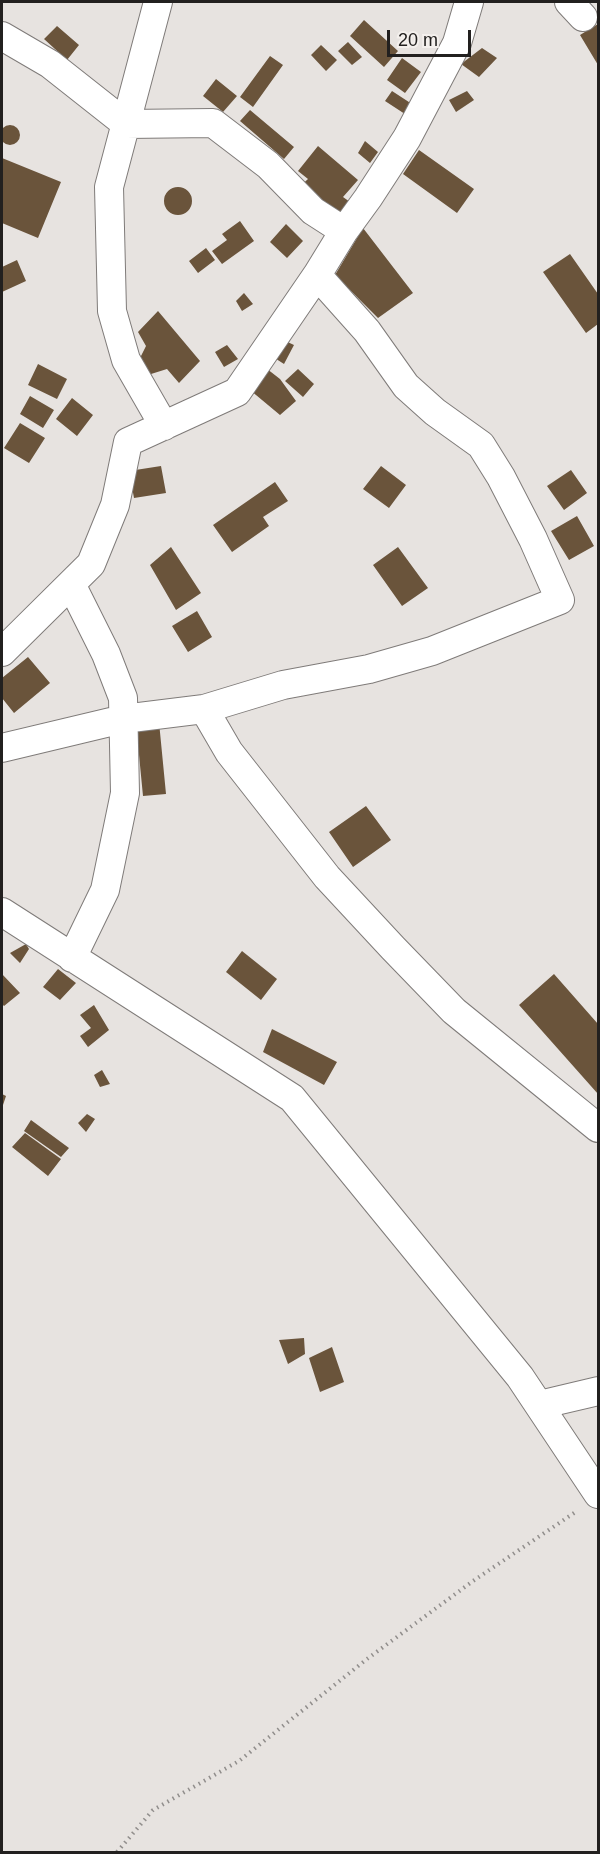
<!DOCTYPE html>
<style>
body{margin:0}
#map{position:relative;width:600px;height:1854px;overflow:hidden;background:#e7e3e0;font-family:Arial,sans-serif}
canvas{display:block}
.frame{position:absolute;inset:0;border:3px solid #22201f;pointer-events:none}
.scale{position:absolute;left:387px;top:30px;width:84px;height:27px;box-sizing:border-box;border:3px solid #22201f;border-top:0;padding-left:8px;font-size:18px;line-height:21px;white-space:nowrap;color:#22201f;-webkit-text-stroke:4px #f4f0ed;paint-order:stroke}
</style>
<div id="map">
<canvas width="600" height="1854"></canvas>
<div class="frame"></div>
<div class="scale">20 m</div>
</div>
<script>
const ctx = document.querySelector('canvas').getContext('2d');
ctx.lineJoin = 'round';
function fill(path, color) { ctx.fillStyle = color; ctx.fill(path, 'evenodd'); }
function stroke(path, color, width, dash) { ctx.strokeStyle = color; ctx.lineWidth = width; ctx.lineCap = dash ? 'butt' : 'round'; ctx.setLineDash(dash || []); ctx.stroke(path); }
fill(new Path2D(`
 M364 20 398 51 384 67 350 36Z
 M598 24V65L580 35Z
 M57 26 79 45 67 60 44 39Z
 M348 42 362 57 352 65 338 51Z
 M321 45 337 60 326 71 311 55Z
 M482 48 497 58 479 77 461 64Z
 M270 56 283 65 253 107 240 97Z
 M402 58 421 72 405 93 387 80Z
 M216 79 237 96 223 112 203 96Z
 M392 91 415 106 408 116 385 101Z
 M467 91 474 100 456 112 449 100Z
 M250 110 294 147 284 159 240 121Z
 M0 135a10 10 0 1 1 20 0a10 10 0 1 1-20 0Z
 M365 141 378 152 370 163 358 153Z
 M318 146 358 180 343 197 350 202 334 221 295 191 308 179 298 171Z
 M419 150 474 189 457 213 403 174Z
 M2 158 61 182 38 238 2 223Z
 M164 201a14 14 0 1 1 28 0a14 14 0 1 1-28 0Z
 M240 221 254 241 222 264 212 251 227 240 222 234Z
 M286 224 303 241 287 258 270 242Z
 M363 228 413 293 378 318 335 275Z
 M206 248 215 260 198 273 189 261Z
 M570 254 598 294V324L586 333 543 272Z
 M17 260 26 281 2 292V267Z
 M244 293 253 304 242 311 236 301Z
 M158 311 200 361 179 383 167 369 151 374 139 360 146 346 138 332Z
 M266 332 294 345 284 364 259 348Z
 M227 345 238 359 224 367 215 352Z
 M253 358 280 379 296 401 280 415 238 380Z
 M38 364 67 379 57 399 28 385Z
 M298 369 314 384 303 397 285 381Z
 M30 396 54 410 43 428 20 414Z
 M72 398 93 415 77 436 56 419Z
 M20 423 45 438 29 463 4 448Z
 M161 466 166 493 134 498 129 471Z
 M381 466 406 485 389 508 363 489Z
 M571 470 587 493 564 510 547 486Z
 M275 482 288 501 263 517 269 526 232 552 213 525Z
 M577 516 594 546 569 560 551 531Z
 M171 547 201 593 176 610 150 565Z
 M398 547 428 588 402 606 373 565Z
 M197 611 212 637 188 652 172 626Z
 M28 657 50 683 14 713 2 698V678Z
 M159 722 166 794 143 796 136 724Z
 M366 806 391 840 353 867 329 832Z
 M26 944 29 949 20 963 10 953Z
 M242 951 277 979 261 1000 226 972Z
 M58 969 76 983 60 1000 43 987Z
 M2 974 20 993 4 1006 2 1004Z
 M554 974 598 1024V1094L519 1005Z
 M94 1005 109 1030 88 1047 80 1036 91 1028 80 1015Z
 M272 1029 337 1062 324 1085 263 1052Z
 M102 1070 110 1084 100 1087 94 1075Z
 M2 1094 6 1096 2 1108Z
 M87 1114 95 1119 86 1132 78 1123Z
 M31 1120 69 1148 61 1157 24 1131Z
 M25 1133 61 1159 48 1176 12 1147Z
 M304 1338 305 1354 288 1364 279 1340Z
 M332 1347 344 1382 320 1392 309 1358Z`), '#6a543b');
const minor = new Path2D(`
 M158 2 109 187 112 311 126 360 164 426
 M569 2 583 17
 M2 36 50 64 126 124 213 123 268 165 313 211 344 231 368 198 407 138 457 43 469 2
 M344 231 317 275 367 331 406 386 435 412 481 445 501 477 533 539 560 600 432 651 369 669 283 685 204 709 229 752 327 877 393 948 454 1011 598 1128
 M71 584 106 654 123 698 125 793 105 890 72 958
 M2 652 91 564 115 505 128 442 237 392 317 275
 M2 748 123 719 204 709
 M2 912 292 1098 520 1377 598 1494
 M539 1405 598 1391`);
stroke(minor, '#7f7b79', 30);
stroke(new Path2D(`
 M117 1852 153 1810 239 1761 367 1659 473 1581 577 1511`), '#918e8c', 4, [1.5, 4.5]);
stroke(minor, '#fff', 28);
</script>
